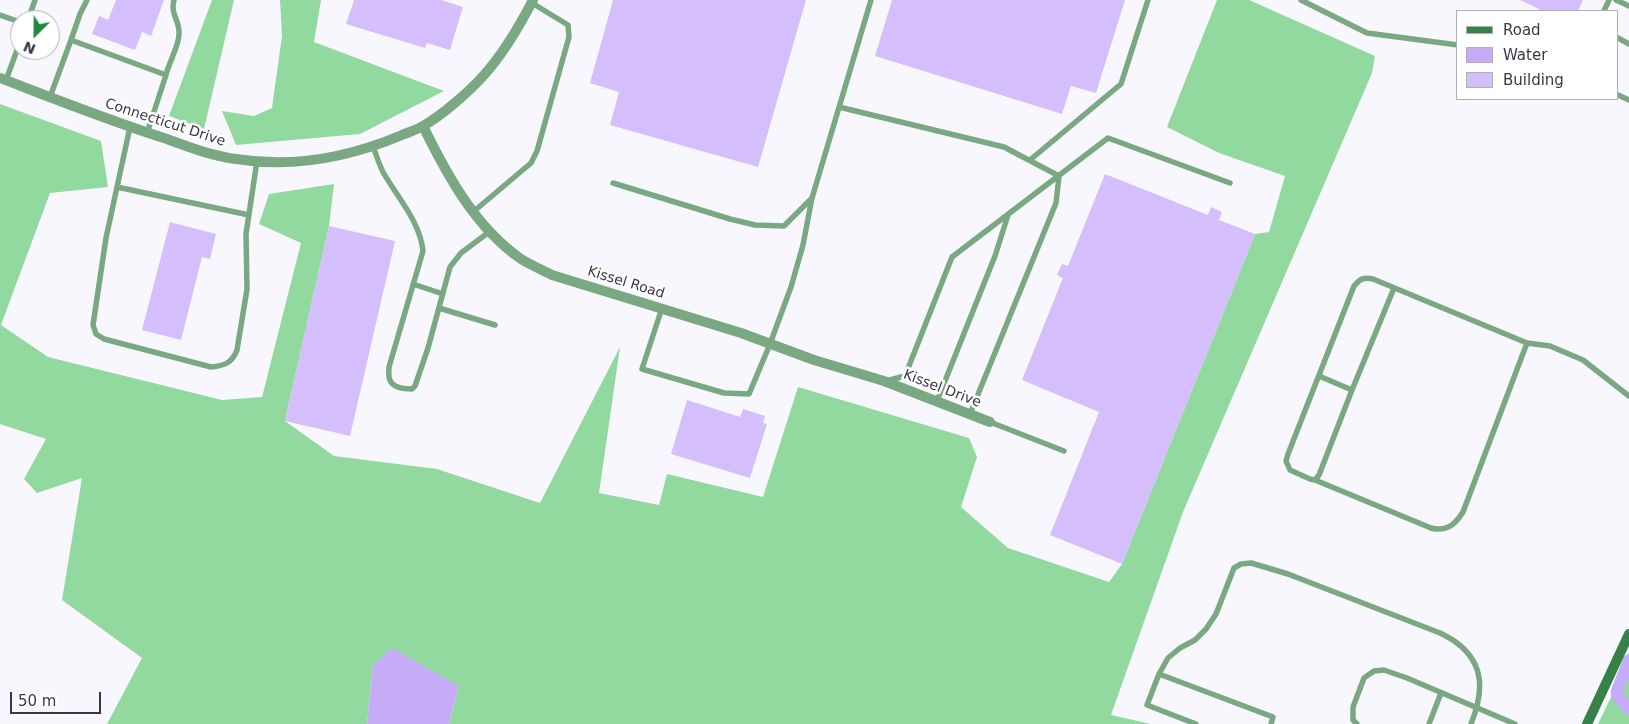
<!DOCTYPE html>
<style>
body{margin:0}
#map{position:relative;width:1629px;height:724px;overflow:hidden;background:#f9f7fe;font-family:"DejaVu Sans",sans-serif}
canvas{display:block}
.legend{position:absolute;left:1456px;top:10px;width:162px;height:90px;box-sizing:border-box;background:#fff;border:1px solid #b1afb4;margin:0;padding:6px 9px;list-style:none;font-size:15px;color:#3b3744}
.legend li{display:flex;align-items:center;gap:10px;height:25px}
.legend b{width:25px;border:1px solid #b1afb4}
.north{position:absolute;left:10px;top:10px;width:50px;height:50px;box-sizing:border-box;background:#fff;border:1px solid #b1afb4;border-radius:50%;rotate:203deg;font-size:14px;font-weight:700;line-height:20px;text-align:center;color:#3b3744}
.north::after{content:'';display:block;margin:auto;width:18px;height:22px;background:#1c8941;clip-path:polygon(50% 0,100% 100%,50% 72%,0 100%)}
.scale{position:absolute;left:10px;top:692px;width:91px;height:22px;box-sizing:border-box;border:2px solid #3b3744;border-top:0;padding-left:6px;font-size:15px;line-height:18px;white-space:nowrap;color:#3b3744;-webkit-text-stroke:4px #fff;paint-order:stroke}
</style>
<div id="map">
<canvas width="1629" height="724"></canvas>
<ul class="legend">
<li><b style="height:6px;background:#368148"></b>Road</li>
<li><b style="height:14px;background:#c6acf7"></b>Water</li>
<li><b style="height:14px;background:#d4bffc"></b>Building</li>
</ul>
<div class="north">N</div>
<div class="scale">50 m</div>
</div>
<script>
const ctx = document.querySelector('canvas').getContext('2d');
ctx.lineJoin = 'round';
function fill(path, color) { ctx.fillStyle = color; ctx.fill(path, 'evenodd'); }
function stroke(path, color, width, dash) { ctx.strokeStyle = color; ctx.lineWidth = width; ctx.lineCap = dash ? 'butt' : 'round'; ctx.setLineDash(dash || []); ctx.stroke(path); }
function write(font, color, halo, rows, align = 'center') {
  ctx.font = font + ' "DejaVu Sans",sans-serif'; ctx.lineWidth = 5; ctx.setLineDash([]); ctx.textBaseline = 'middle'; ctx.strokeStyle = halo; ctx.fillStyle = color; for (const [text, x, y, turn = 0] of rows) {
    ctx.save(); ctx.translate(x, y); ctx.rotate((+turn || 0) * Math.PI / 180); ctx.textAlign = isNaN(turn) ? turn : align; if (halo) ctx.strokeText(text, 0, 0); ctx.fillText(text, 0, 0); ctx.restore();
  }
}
fill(new Path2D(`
 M212 0H234L204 129 169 116Z
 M280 0H321L314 42 444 91 360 134 236 145 222 111 254 116 272 108 282 36Z
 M1217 0H1249L1375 56 1372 73 1183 512 1111 715 1151 724H449L459 686 373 666 367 724H107L142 658 62 600 82 478 37 493 24 479 46 439 0 424V104L101 141 108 187 50 193 1 325 48 357 222 400 262 397 301 243 259 224 269 194 334 184 329 226 285 421 334 456 437 469 540 503 620 347 599 493 659 505 667 474 763 497 798 387 969 438 977 457 961 507 1008 548 1109 582 1122 564 1255 234 1269 232 1285 176 1219 153 1167 127Z
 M1629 660V724H1598Z`), '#92d99f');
fill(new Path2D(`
 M392 648 459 686 449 724H367L373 666Z`), '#c6acf7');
stroke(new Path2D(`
 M1629 660 1617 691V696L1629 709`), '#c6acf7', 12);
fill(new Path2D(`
 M116 0H164L151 36 142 32 135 50 92 34 99 16 108 20Z
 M354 0H441L463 7 450 50 427 43 425 48 346 24Z
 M613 0H806L758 167 610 125 619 92 590 83Z
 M892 0H1125L1096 93 1071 86 1062 114 875 56Z
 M1520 0H1583L1578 11H1543Z
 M1105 174 1208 215 1211 207 1222 212 1219 220 1255 234 1122 564 1050 535 1099 412 1022 380 1063 278 1057 275 1062 264 1068 266Z
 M170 222 216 234 210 259 202 257 181 340 142 330Z
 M329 226 395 241 350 436 285 421Z
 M687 400 740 417 743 409 765 416 763 423 767 424 750 478 671 454Z`), '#d4bffc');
stroke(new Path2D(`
 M1301 0 1367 33 1458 45
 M1616 0 1629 6
 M1604 11 1609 0
 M0 15 20 22
 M28 20 35 0
 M1618 38 1629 44
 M71 40 80 14 87 0
 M166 75C169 62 179 46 179 34 180 20 170 15 174 0
 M6 80 20 42
 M1618 95 1629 100
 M50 97 71 40 166 75 147 133
 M839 107 1004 147 1059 176 1056 203 970 414
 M130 127 106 238 93 325 96 334 104 339 211 367C224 366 232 363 237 350L247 289 246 234 257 161
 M373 146C376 155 379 164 383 172 397 197 420 221 423 251L389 367C389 371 388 377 390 380 393 388 405 389 412 389L415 386 428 348 450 267 461 253 489 232
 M1030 160 1121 84 1148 0
 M613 183 730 219 755 225 784 226 812 198
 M117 187 249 215
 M473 212 531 163 537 151 569 37 568 25 532 3
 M413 284 443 294
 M1394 288 1352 390 1319 475 1315 480 1310 479 1290 470 1286 461 1288 454 1354 286C1360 279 1363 277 1373 279L1527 343 1550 346 1583 360 1629 396
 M439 308 495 325
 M662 308 642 369 724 393 749 394 770 344 791 287 803 245 812 198 871 0
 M1319 376 1352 390
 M886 381 905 376 952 257 1108 138 1230 183
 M937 401 995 256 1008 215
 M990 422 1064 451
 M1315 480 1431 528C1446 532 1455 525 1463 512L1527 343
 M1159 674 1168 658 1180 648 1195 640 1206 629 1216 614 1234 568 1241 564 1251 563 1288 574 1440 633C1446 636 1452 639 1457 643 1486 665 1483 694 1471 724
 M1196 724 1147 705 1159 674 1273 717 1271 724
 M1357 724 1353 720V707L1364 678 1374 671 1384 670 1407 678 1515 724
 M1429 724 1441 693`), '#7aa882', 5.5);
stroke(new Path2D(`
 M0 78C55 99 110 121 167 139 189 147 212 156 236 159 292 168 350 157 402 135 409 132 416 130 423 126 441 116 469 92 484 75 504 53 519 27 533 0
 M423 126C447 175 475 227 521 259 531 265 542 270 552 275L741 333 814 360 884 381 990 422`), '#7aa882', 10);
stroke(new Path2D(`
 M1587 724 1629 634`), '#368148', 10);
write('14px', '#3b3744', '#fff', [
 ["Connecticut Drive",165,123,18],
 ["Kissel Road",626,283,17],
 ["Kissel Drive",942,389,21]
]);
</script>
